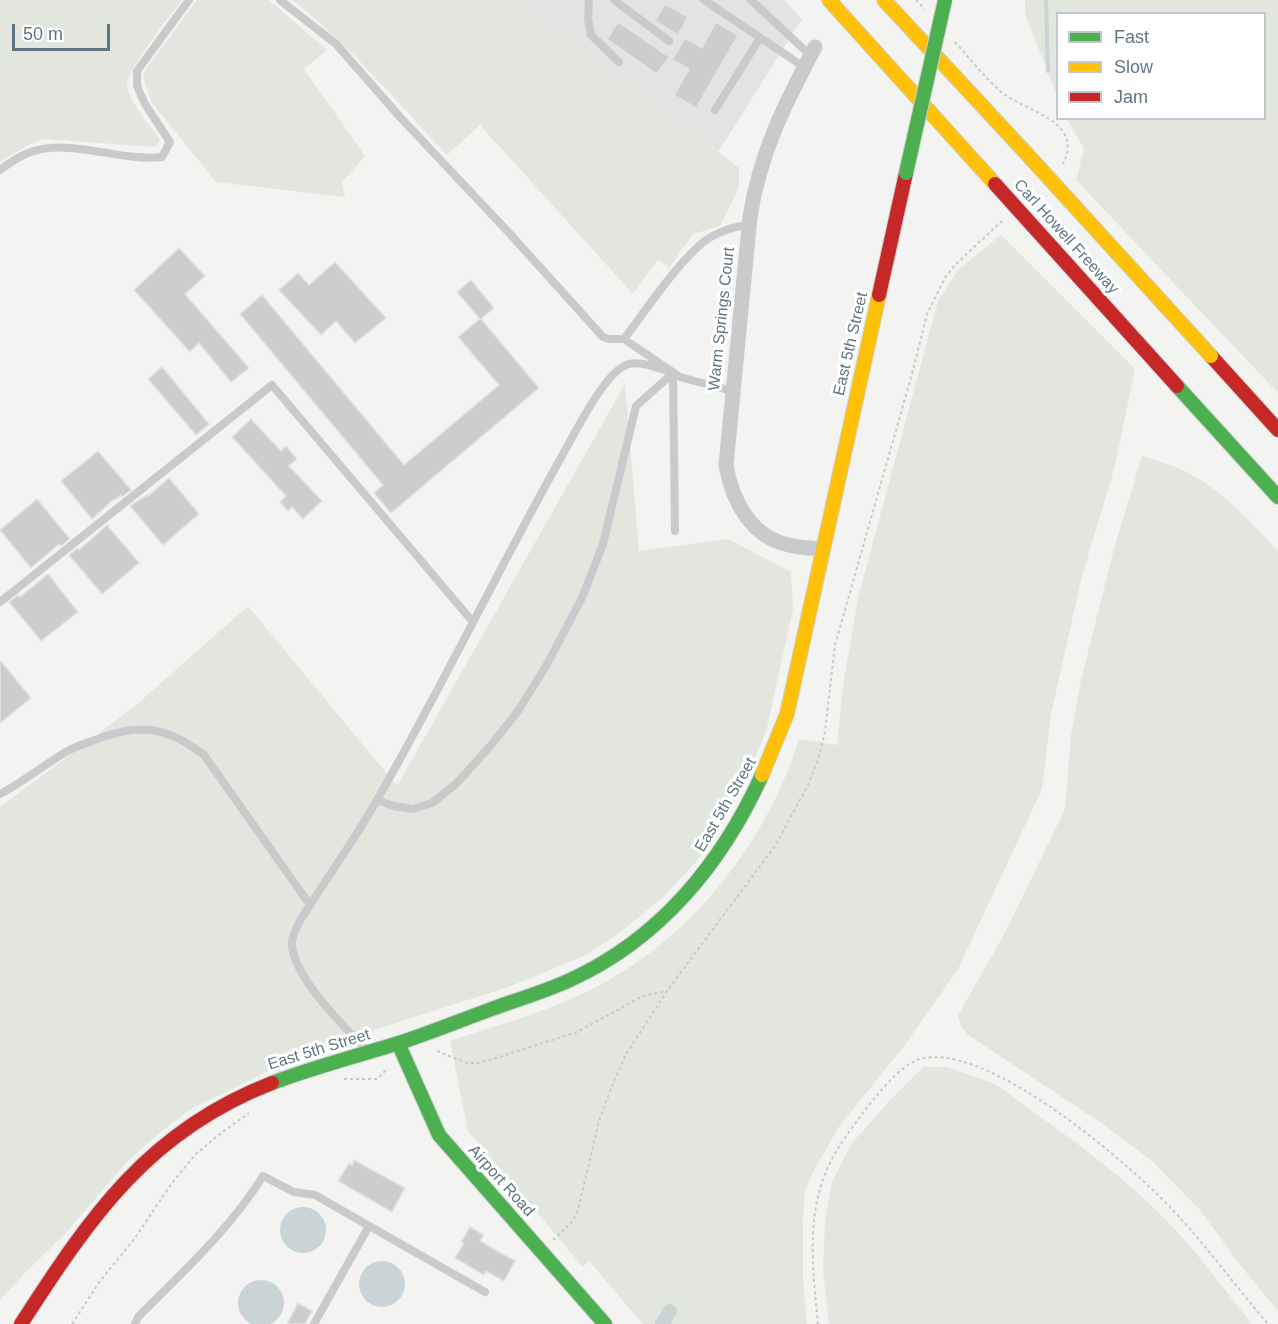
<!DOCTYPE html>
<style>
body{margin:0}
#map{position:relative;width:1278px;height:1324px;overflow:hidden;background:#f3f3f1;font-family:Arial,sans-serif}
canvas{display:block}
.legend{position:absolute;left:1056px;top:12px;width:210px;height:108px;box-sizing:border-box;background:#fff;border:2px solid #c0c8cd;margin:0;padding:8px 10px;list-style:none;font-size:18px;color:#617683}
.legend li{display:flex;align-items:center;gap:12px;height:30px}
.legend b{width:30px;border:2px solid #c0c8cd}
.scale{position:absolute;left:12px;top:24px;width:98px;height:27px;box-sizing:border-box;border:3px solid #617683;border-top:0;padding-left:8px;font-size:18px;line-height:21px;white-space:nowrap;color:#617683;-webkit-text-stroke:4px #fff;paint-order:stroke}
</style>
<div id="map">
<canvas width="1278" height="1324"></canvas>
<ul class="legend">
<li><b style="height:8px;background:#4caf50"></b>Fast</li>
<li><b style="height:8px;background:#ffc107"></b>Slow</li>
<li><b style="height:8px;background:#c62828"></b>Jam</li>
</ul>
<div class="scale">50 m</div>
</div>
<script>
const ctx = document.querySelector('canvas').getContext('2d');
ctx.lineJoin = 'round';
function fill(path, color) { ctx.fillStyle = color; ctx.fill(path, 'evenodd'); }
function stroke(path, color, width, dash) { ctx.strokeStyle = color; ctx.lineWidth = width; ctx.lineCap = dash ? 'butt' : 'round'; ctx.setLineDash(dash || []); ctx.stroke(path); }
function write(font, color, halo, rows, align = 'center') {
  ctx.font = font + ' Arial,sans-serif'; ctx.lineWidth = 6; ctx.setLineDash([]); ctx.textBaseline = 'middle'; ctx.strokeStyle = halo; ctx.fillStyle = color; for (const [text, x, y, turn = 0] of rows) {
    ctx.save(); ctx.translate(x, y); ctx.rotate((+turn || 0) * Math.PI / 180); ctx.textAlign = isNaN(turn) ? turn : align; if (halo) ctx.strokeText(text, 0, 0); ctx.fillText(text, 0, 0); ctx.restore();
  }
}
fill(new Path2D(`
 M519 0H784L802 19 718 152Z`), '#e2e3e2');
fill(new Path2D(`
 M0 0H182C171 15 125 71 127 87 130 102 151 127 160 139L156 147 44 139 28 145 0 162Z
 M197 0H269L327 50 304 69 365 156 342 182 345 197 216 182 152 103 143 77 146 69Z
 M292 0H519L739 168V188L720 226 693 234 669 268 658 259 633 294 480 125 447 155C397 102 350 45 292 0Z
 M1025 0H1278V393L1076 180 1084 149 1067 119 1264 118V14H1058L1057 95 1025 14Z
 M1001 235 1135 369 1115 466 1082 576 1051 714 1042 789 958 969 905 1045 840 1125 814 1170 805 1191 803 1219V1280L807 1324H643L589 1261 583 1267 468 1131 450 1041C501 1024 553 1010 600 985 694 935 768 840 799 739L837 745 843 686 858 598 938 301 959 269Z
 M625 384 639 551 728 539 791 572 793 609 766 732 738 796 720 828 697 861 662 898 617 935 584 956 511 986 362 1034 267 1072 191 1109 159 1133 127 1162 63 1236 25 1273 0 1300V807L134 707 248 606 397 786Z
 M1142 456C1158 461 1176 466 1190 474 1225 493 1252 523 1278 551V1311L1241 1266 1200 1210 1153 1162 1104 1125 967 1034 961 1026 958 1015 1006 931 1065 809 1071 735 1081 680 1115 545Z
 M923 1067H947L990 1082 1004 1090C1056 1129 1112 1166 1158 1212 1193 1246 1221 1286 1252 1324H829L823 1270 825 1220 832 1182 852 1143 892 1098Z`), '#e2e6df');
fill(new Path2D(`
 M280 1230a23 23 0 1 1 46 0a23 23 0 1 1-46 0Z
 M359 1284a23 23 0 1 1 46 0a23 23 0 1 1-46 0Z
 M238 1303a23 23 0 1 1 46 0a23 23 0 1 1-46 0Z`), '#cad4d6');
stroke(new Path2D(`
 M1046 0 1048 71`), '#cad4d6', 4);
stroke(new Path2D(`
 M662 1324 670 1311`), '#cad4d6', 14);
const building = new Path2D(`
 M665 4 688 17 678 35 655 21Z
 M618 22 669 57 657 74 607 39Z
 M716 22 738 35 696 108 674 95 689 69 672 60 685 38 702 48Z
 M179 248 205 276 185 294 249 368 231 382 199 343 190 352 134 290Z
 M335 262 386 318 355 343 336 321 321 335 279 290 298 273 309 285Z
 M471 280 494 308 481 319 539 388 391 513 374 493 383 485 240 314 262 295 404 465 499 385 458 337 480 319 457 292Z
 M162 367 209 424 196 435 148 379Z
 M251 419 281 451 286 446 297 459 289 466 322 501 303 519 292 507 288 511 280 502 286 496 232 437Z
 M98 451 131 490 122 497 121 495 115 500 114 499 92 519 61 481Z
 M169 478 199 514 163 545 130 506 147 495 148 496Z
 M37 499 70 539 61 546 59 544 31 568 0 530Z
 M107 525 139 563 102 594 69 555 78 548 79 550Z
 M48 574 78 612 41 641 9 602 18 595 20 597Z
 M0 660 31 698 0 723Z
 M354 1160 405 1188 392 1212 338 1181 349 1163 352 1165Z
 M470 1227 484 1235 480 1241 515 1261 504 1281 486 1271 484 1275 455 1258 464 1243 461 1242Z
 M298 1303 312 1311 305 1324H287Z`);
fill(building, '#cccece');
stroke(building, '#e2e2e1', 1.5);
const fast = new Path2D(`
 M1177 386 1278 497
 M398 1043 439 1135 605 1324
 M272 1083C314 1067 357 1056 399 1043 429 1033 459 1021 489 1010 516 1000 544 992 570 980 660 939 722 863 762 775`);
const slow = new Path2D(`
 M829 0 995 184
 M884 0 1026 153
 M762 775 787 714 879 295`);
const jam = new Path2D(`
 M879 295 906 173
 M1211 356 1278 430
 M21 1324C91 1216 148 1131 272 1083`);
stroke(fast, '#cfd1d1', 16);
stroke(slow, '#cfd1d1', 16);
stroke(jam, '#cfd1d1', 16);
stroke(new Path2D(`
 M916 0 925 9
 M955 42C969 58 983 75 999 90 1023 112 1085 119 1063 164
 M437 1051 467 1063H478L493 1059 577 1032 643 996 667 991
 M344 1079H377L388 1068
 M553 1240 573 1221 578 1210 599 1121 611 1088 626 1054 667 991 775 846 807 787 819 757 825 731 835 645 912 374 927 314 946 276 957 263 1002 221
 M72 1324 100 1281 135 1238 172 1183 195 1155 221 1133 249 1113
 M818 1324C813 1271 805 1213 830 1163 839 1144 853 1127 865 1110 877 1095 899 1067 917 1060 984 1036 1138 1170 1181 1219 1211 1252 1238 1289 1268 1324`), '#c7c8c8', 2, [3, 3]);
stroke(new Path2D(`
 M280 0 336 44 400 117 511 235 603 337 609 339H624C646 310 681 257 709 238 721 231 736 226 749 225
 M589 0 588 19 591 35 619 62
 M614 0 669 41
 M704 0 804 67
 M751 0 810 55
 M715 110 760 38
 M0 170C8 164 18 157 28 153 69 137 119 162 162 157L170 142 145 104 137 86V71L189 0
 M624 339 680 377 732 391
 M673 373 675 531
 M0 602 272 385 473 622
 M0 794C23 782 44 765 66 752 74 747 84 744 92 741 137 723 165 725 204 755L310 905
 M377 800 393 806 413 809 432 803 456 784 492 744 518 711 546 666 582 598 603 544 636 406 673 373
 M365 1049C344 1026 289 973 292 941 293 934 298 925 301 919 326 879 354 841 377 800 441 689 496 574 558 463 572 439 601 378 624 366 637 358 660 369 673 373
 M135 1324 138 1317C182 1273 230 1229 263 1176L294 1192 315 1195 485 1292
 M314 1324 369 1226`), '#c8cacb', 8);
stroke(new Path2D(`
 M815 47C785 104 760 152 750 217L726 465C732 501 751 537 789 545 800 548 812 548 822 549`), '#c8cacb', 15);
stroke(fast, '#4caf50', 14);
stroke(slow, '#ffc107', 14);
stroke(jam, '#c62828', 14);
const fastBridge = new Path2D(`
 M906 173 945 0`);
const slowBridge = new Path2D(`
 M1026 153 1211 356`);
const jamBridge = new Path2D(`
 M995 184 1177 386`);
stroke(fastBridge, '#cfd1d1', 16, []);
stroke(slowBridge, '#cfd1d1', 16, []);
stroke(jamBridge, '#cfd1d1', 16, []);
stroke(fastBridge, '#4caf50', 14);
stroke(slowBridge, '#ffc107', 14);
stroke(jamBridge, '#c62828', 14);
write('16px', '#617683', '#fff', [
 ["Carl Howell Freeway",1066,237,48],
 ["Warm Springs Court",722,319,-84],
 ["East 5th Street",851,344,-77],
 ["East 5th Street",726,805,-60],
 ["East 5th Street",319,1050,-17],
 ["Airport Road",501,1181,48]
]);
</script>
